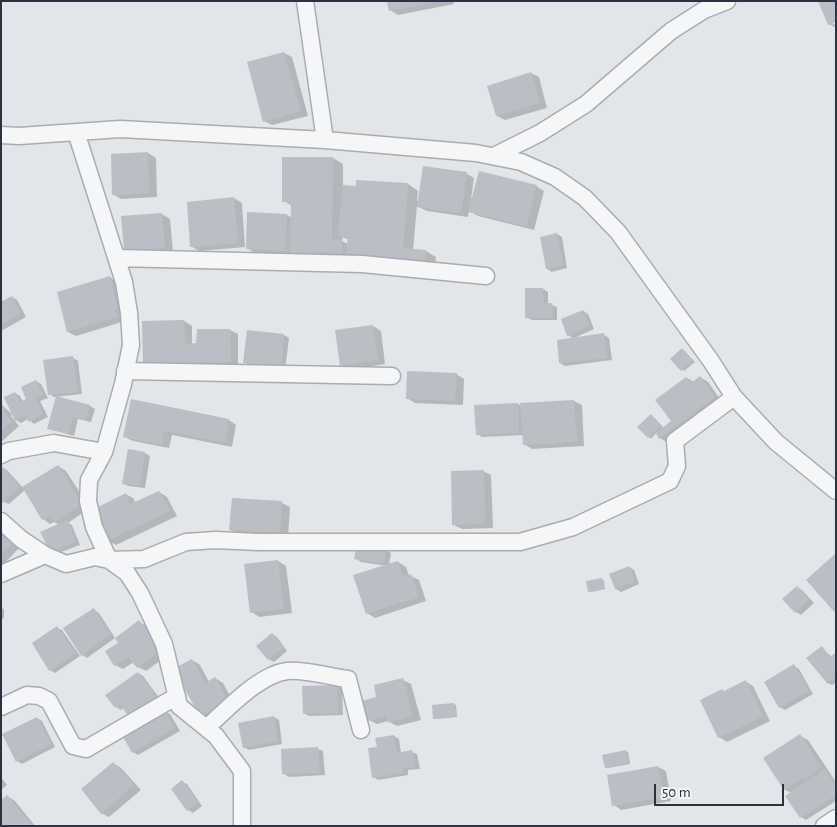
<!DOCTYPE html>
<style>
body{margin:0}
#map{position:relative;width:837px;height:827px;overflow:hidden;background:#e2e5e9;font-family:"Alegreya Sans",sans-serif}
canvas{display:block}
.frame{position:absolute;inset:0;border:2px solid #2c323f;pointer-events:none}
.scale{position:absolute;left:654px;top:784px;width:130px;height:22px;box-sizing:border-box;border:2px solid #2c323f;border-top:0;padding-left:6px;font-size:15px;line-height:18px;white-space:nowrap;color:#2c323f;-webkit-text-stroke:4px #f2f4f7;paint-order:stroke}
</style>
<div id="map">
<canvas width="837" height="827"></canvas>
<div class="frame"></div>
<div class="scale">50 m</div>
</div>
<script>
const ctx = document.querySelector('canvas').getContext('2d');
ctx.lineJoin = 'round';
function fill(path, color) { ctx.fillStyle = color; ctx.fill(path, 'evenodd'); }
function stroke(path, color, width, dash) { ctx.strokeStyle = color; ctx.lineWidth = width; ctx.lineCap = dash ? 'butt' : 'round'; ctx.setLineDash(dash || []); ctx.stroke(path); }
fill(new Path2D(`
 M388 1H453L454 4 398 15 390 10Z
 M833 22V25L836 23V28L829 24Z
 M284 53 292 57 308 116 272 125 264 121 249 63Z
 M531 73 539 77 547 108 505 120 497 116Z
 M148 153 156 158 157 197 121 199 113 194Z
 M333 158 343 164V186L358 188 408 184 418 191 417 201 467 174 474 178 471 199 536 186 544 191 534 230 478 216 469 211 468 217 427 211 417 206 413 250 426 251 436 257 435 266 358 259 352 255V258H302L293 252V255L255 253 247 248 287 215 292 218V206L284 201ZM343 237 349 240 348 244 342 241Z
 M234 198 242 203 245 247 199 251 191 246Z
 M162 214 170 219 173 252 125 251Z
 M557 234 562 237 567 268 552 272 547 269Z
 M110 277 117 282 125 321 76 336 68 332Z
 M526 289H543L548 292V304L557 307V320H532L526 317Z
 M12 297 17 300 26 317 1 331V303Z
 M583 311 588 314 594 329 574 338 604 335 609 338 612 360 565 366 560 363 574 339 568 335Z
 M184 321 192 326V344H197L230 330 238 334V366H152L144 362V322Z
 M373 326 381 331 385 364 349 370 342 365Z
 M284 335 289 338 285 370 249 365 244 362Z
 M684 351 695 362 684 371 672 359Z
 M73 358 78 361 82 394 54 397 49 394Z
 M456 374 464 379 463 405 415 403 407 398Z
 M700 377 708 382 722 402 668 443 660 438 657 432 651 439 649 437 639 428 653 417 664 428 673 421 687 378 694 382Z
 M36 381 41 384 48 398 40 401 48 417 34 424 28 419 21 423 16 420 15 393 20 396 23 402 28 400Z
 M574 401 582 405 584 446 532 449 524 444 523 435 482 437 477 434 518 404 521 406V404Z
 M1 404 12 414 11 416 19 426 1 442Z
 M90 406 95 409 91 422 78 419 74 436 48 428Z
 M229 420 236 425 232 447 172 435 169 448 133 441 125 437Z
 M145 453 150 456 145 488 128 486 123 483Z
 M58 466 66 471 90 508 68 523 72 525 80 545 56 554 51 551 60 525 54 522 50 524 43 519 25 490 9 504 4 502 2 467 7 470 23 488Z
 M483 471 491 475 493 528 462 529 454 525Z
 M159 492 167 497 177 516 116 545 108 541 126 494 134 499 135 503Z
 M282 503 290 507 288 537 238 534 230 530Z
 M1 533 19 548 1 567Z
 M386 550 391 553 389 565 398 562 406 567 409 576H411L419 580 426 601 375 618 367 613 387 566 361 562 356 559Z
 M278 561 286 566 292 613 259 617 252 612Z
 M629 567 634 570 639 584 621 592 616 589 611 575Z
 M602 579 604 581 605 589 591 592 589 591Z
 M797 587 802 590 814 603 801 615 796 612Z
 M1 608 4 609V618L1 619Z
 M94 610 99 613 115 638 87 658 82 655Z
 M139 622 147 626 168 655 146 671 138 667 134 662 123 669 115 665 120 643Z
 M57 628 62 630 80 656 55 673 50 670 34 644Z
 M272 634 277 637 287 651 274 662 268 659Z
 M822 648 832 657 836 654V683L832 685 827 683Z
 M192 660 200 665 209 682 215 678 223 683 235 705 209 720 201 716Z
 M794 666 799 669 813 694 785 710 780 707Z
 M138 673 143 676 160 699 134 719 124 707 121 710 116 707Z
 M403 680 411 684 421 720 397 726 388 721 377 724 369 720 378 698Z
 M745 681 753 686 770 721 727 742 719 737 725 692Z
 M337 686 342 689 343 715 309 716 304 713Z
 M454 704 456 705 457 717 437 719 434 718Z
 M165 712 170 714 180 731 138 755 133 752Z
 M274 717 279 720 282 744 249 750 244 747Z
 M37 718 42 721 55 747 22 764 17 761Z
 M394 736 399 739 401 753 412 752 417 754 420 769 408 770V775L378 780 373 777 379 748Z
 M800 736 808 740 836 782V801L806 820 801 817 792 793 785 790 765 759Z
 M318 749 323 751 325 775 289 777 284 774Z
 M625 751 628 752 630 764 608 768 606 767Z
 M113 763 121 768 141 790 109 817 101 813Z
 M658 767 666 771 671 801 621 810 614 805Z
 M1 777 7 785 1 790Z
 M182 782 187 784 202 806 193 813 188 810 172 789Z
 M7 796 15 801 35 826H1Z`), '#0003');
fill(new Path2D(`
 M387 1H435V2L389 11Z
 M818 1H836V22L828 25Z
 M284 52 301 111 263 122 247 62Z
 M531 72 540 103 496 116 487 86Z
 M148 152 149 193 112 195 111 154Z
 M282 157H333L332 239H342V253L290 252 291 202H282Z
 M423 166 467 172 461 213 417 207Z
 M479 171 537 185 526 226 468 212Z
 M356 180 408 183 403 248 426 250 425 261 346 253 348 237 338 236 343 185 356 186Z
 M234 197 238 243 190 247 187 202Z
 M247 212 287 214 285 251 246 249Z
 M162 213 165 248 124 251 121 216Z
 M557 233 563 265 546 269 540 237Z
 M110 276 118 308 114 309 118 317 67 332 57 292Z
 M525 288H543L544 303H552L553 318H525Z
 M12 296 21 314 1 325V302Z
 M583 310 590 326 567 336 561 319Z
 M184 320 185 344 196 343 197 329H230L231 362 143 363 142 321Z
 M373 325 378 360 340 366 335 330Z
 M247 330 284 334 281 367 243 363Z
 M604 333 607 358 559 363 557 340Z
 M682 348 693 360 681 371 670 359Z
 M73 356 78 392 48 395 43 360Z
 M407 371 457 373 455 401 406 399Z
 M700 376 715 397 659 439 656 433 671 421 655 400 686 377 691 383Z
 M36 380 43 395 36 398 43 414 28 422 26 415 15 421 4 397 15 392 20 402 26 399 21 387Z
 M56 396 90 405 86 420 73 417 68 434 47 429Z
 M131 399 229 419 225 443 164 431 162 445 123 437Z
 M574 400 577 442 523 445 520 403Z
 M518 403 519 433 476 435 474 405Z
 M1 405 6 409 3 411 12 421 1 431Z
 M651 414 661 425 648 438 637 427Z
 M128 449 145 452 140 486 122 484Z
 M1 465 20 487 3 503 1 501Z
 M58 465 82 504 54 522 50 516 42 520 22 487Z
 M484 470 485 524 452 525 451 471Z
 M159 491 170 511 107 541 92 510 126 493 130 504Z
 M232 498 282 501 280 533 229 530Z
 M67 520 76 542 50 552 40 532Z
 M1 534 12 543 1 555Z
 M357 543 386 549 384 564 354 559Z
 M836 553V614L806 580Z
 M278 560 284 609 250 613 244 564Z
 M398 561 403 577 411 574 419 597 366 614 353 575Z
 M629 566 635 581 615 589 609 574Z
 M602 578 604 589 588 592 586 581Z
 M797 586 809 599 795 613 782 599Z
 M94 608 110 635 81 656 63 628Z
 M139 620 161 650 137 668 128 657 114 666 105 651 118 643 115 638Z
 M57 626 76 653 49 671 32 643Z
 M272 633 283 647 268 660 256 646Z
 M822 646 830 657 836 652V677L827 683 806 658Z
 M192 659 205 683 215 677 228 701 200 716 173 669Z
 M794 664 809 691 779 708 764 682Z
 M138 672 156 696 129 717 120 704 115 708 105 695Z
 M403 678 413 716 388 723 386 716 368 721 362 701 376 697 374 685Z
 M746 680 763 716 718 738 700 700 722 689 724 691Z
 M337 685 338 713 303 714 302 686Z
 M454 703 456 716 433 719 432 705Z
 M165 710 175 728 132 753 122 735Z
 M274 716 278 741 243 748 238 723Z
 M37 717 51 744 16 762 2 734Z
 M800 734 821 767 805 779 804 777 784 790 763 758Z
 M394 735 397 753 412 750 415 767 403 768V773L372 778 368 748 377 747 375 738Z
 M318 747 320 773 282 774 281 749Z
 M626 750 628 763 605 768 602 755Z
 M113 762 134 785 101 814 81 789Z
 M658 766 664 797 612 806 607 775Z
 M825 769 836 786V795L800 818 785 796Z
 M182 780 198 802 187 811 171 789Z
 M7 795 31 824 29 826H1V800Z`), '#babec5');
const street = new Path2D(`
 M305 1 325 140
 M76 132 124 282 129 313 131 345 123 384 104 452 89 480 88 501 94 527 109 560 144 559 186 542 215 540 258 542H520L573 527 670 481 677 466 675 441 734 397
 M1 135 19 136 120 129 325 140 476 153 521 162 555 177 585 198 618 232 711 361 734 397 776 442 836 491
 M494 156 540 133 586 104 671 31 704 10 727 1
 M117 258 362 264 486 276
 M125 371 392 376
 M1 455 9 451 54 443 104 452
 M1 521 21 539 45 555 66 564 95 557 109 560 127 573 140 593 164 644 179 706 216 736 242 771V826
 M1 574 45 555
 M1 707 27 695 39 696 49 701 73 746 86 749 177 696
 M206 728C228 709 258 675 287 671 303 669 332 677 348 679L361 730
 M824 826 836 818`);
stroke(street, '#a8acb3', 19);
stroke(street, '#f5f6f8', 16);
</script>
